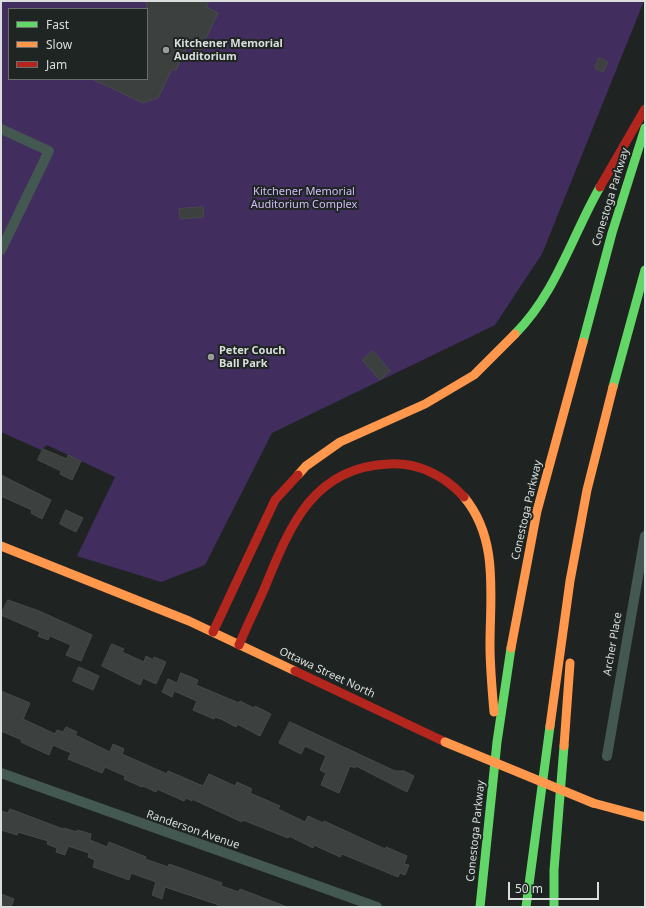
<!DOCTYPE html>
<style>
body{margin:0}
#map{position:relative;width:646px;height:908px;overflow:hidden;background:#1f2422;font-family:"Noto Sans",sans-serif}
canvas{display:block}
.frame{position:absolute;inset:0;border:2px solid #dadfdd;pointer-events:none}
.legend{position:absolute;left:8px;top:8px;width:140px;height:72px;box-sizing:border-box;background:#1e2522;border:1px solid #696f6d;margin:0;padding:5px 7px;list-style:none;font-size:12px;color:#dadfdd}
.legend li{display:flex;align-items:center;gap:8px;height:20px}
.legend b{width:20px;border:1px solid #696f6d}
.scale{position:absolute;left:508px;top:882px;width:91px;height:18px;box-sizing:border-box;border:2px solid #dadfdd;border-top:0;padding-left:5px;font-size:12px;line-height:14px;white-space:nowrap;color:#dadfdd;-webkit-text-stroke:3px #1e2522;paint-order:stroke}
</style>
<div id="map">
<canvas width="646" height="908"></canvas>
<div class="frame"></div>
<ul class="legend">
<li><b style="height:5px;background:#63d668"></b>Fast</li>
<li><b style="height:5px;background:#ff974d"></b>Slow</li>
<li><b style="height:5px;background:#b3261e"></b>Jam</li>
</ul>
<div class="scale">50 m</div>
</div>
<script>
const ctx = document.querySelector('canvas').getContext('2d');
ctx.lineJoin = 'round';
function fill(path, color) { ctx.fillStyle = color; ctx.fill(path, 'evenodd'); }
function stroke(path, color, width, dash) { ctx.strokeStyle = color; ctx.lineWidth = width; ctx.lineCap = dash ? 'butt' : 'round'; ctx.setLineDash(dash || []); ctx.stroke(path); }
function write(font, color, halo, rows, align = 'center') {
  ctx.font = font + ' "Noto Sans",sans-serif'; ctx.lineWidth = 4; ctx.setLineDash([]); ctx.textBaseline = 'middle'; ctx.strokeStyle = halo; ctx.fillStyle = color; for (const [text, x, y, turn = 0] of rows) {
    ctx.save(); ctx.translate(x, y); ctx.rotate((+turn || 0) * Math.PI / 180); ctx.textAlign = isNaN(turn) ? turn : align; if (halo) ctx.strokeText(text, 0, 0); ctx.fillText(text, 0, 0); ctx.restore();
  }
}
fill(new Path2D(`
 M1 1H644L542 254 495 325 272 433 205 565 161 582 77 556 115 477 47 445 41 450 1 432ZM9 9H147V79H9Z`), '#412d5e');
const building = new Path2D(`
 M147 1H209L206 7 218 13 199 53 187 47 176 70 172 69 158 98 143 103 92 79H147Z
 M599 58 608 62 603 72 595 68Z
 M203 207 204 217 180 219 179 209Z
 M373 351 390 371 380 380 362 360Z
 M43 449 67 459 68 455 81 461 72 480 60 474 61 471 38 460Z
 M1 475 51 500 42 519 31 513 32 510 1 496Z
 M66 510 83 518 76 532 60 524Z
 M8 600 39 611 92 635 81 661 66 655 71 645 50 636 48 640 38 636 40 632 1 615Z
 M112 644 124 649 122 652 144 662 146 656 153 660 154 657 166 662 156 684 143 678 140 685 102 666Z
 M79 667 99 676 93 690 73 681Z
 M181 673 198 680 196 685 239 703 240 701 254 708 255 706 271 714 260 736 237 724 236 727 221 719 215 717 214 719 193 710 197 701 174 691 172 697 162 692 168 679 177 683Z
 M1 691 30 703 23 719 55 734 57 730 63 732 66 727 77 732 75 735 110 752 113 744 124 749 122 754 167 774 168 771 203 786 209 774 235 786 237 782 252 789 250 793 280 806 278 809 305 822 308 816 323 823 324 821 385 849 386 847 407 856 404 864 409 865 405 875 400 873 398 877 342 854 340 857 314 845 313 848 289 836 288 838 243 820 242 822 192 799V801L186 798 184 801 157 789 156 792 143 786 142 787 124 779 125 776 105 767 102 773 68 759 71 753 53 745 49 755 21 742 22 740 1 731Z
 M290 722 395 771H404L414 776 407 792 356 766 355 768 350 766 339 793 321 785 326 773 320 770 326 756 305 746 301 754 279 743Z
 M10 809 63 829 64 828 77 832V830L91 834 90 840 107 847 109 842 146 857 145 859 168 867 169 864 222 883 221 886 239 892 240 889 287 907H218L219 905 165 887 162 899 152 895 156 882 131 873 129 880 93 867 95 860 88 857 89 853 68 846 65 855 56 852 57 848 47 844 48 841 18 832 17 835 1 830V811L8 813Z
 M1 894 14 899 11 907H1Z`);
fill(building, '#3c403f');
stroke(building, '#474a49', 1);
stroke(new Path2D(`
 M1 129 49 151 1 250
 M607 756 645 536
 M1 773 377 907`), '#445852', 10);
stroke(new Path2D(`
 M515 334C556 293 572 236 600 187
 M583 342 612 233 645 128
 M613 387 645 270
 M480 907 497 742 511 648
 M526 907 550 726
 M554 907V870L564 746`), '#63d668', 9);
stroke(new Path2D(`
 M298 475 306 466 340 442 425 404 474 375 515 334
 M464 497C499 539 490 594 490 645 490 667 492 689 494 712
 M1 546 189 621 295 671
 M511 648 537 511 583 342
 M550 726 570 581 587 490 613 387
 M564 746 570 663
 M593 803 645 817`), '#ff974d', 9);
stroke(new Path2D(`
 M600 187 645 109
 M213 632 275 500 298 475
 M239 645C247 625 257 606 265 587 290 526 313 467 389 464 418 462 445 476 464 497
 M295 671 445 742`), '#b3261e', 9);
stroke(new Path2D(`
 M445 742 593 803`), '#ff974d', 9);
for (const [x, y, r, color] of [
 [166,50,4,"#999e9c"],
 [211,357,4,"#999e9c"]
]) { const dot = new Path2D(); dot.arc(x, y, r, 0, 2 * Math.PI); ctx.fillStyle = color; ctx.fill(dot); stroke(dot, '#1e2522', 1.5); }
write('bold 11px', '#dadfdd', '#1e2522', [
 ["Kitchener Memorial",174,44],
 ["Auditorium",174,57],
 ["Peter Couch",219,351],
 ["Ball Park",219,364]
], 'left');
write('11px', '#d2bbf9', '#1e2522', [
 ["Kitchener Memorial",304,192],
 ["Auditorium Complex",304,205]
]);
write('11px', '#dadfdd', '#1e2522', [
 ["Conestoga Parkway",611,197,-73],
 ["Conestoga Parkway",527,510,-77],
 ["Archer Place",613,644,-80],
 ["Ottawa Street North",327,673,25],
 ["Randerson Avenue",193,830,19],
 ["Conestoga Parkway",476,831,-84]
]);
</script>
